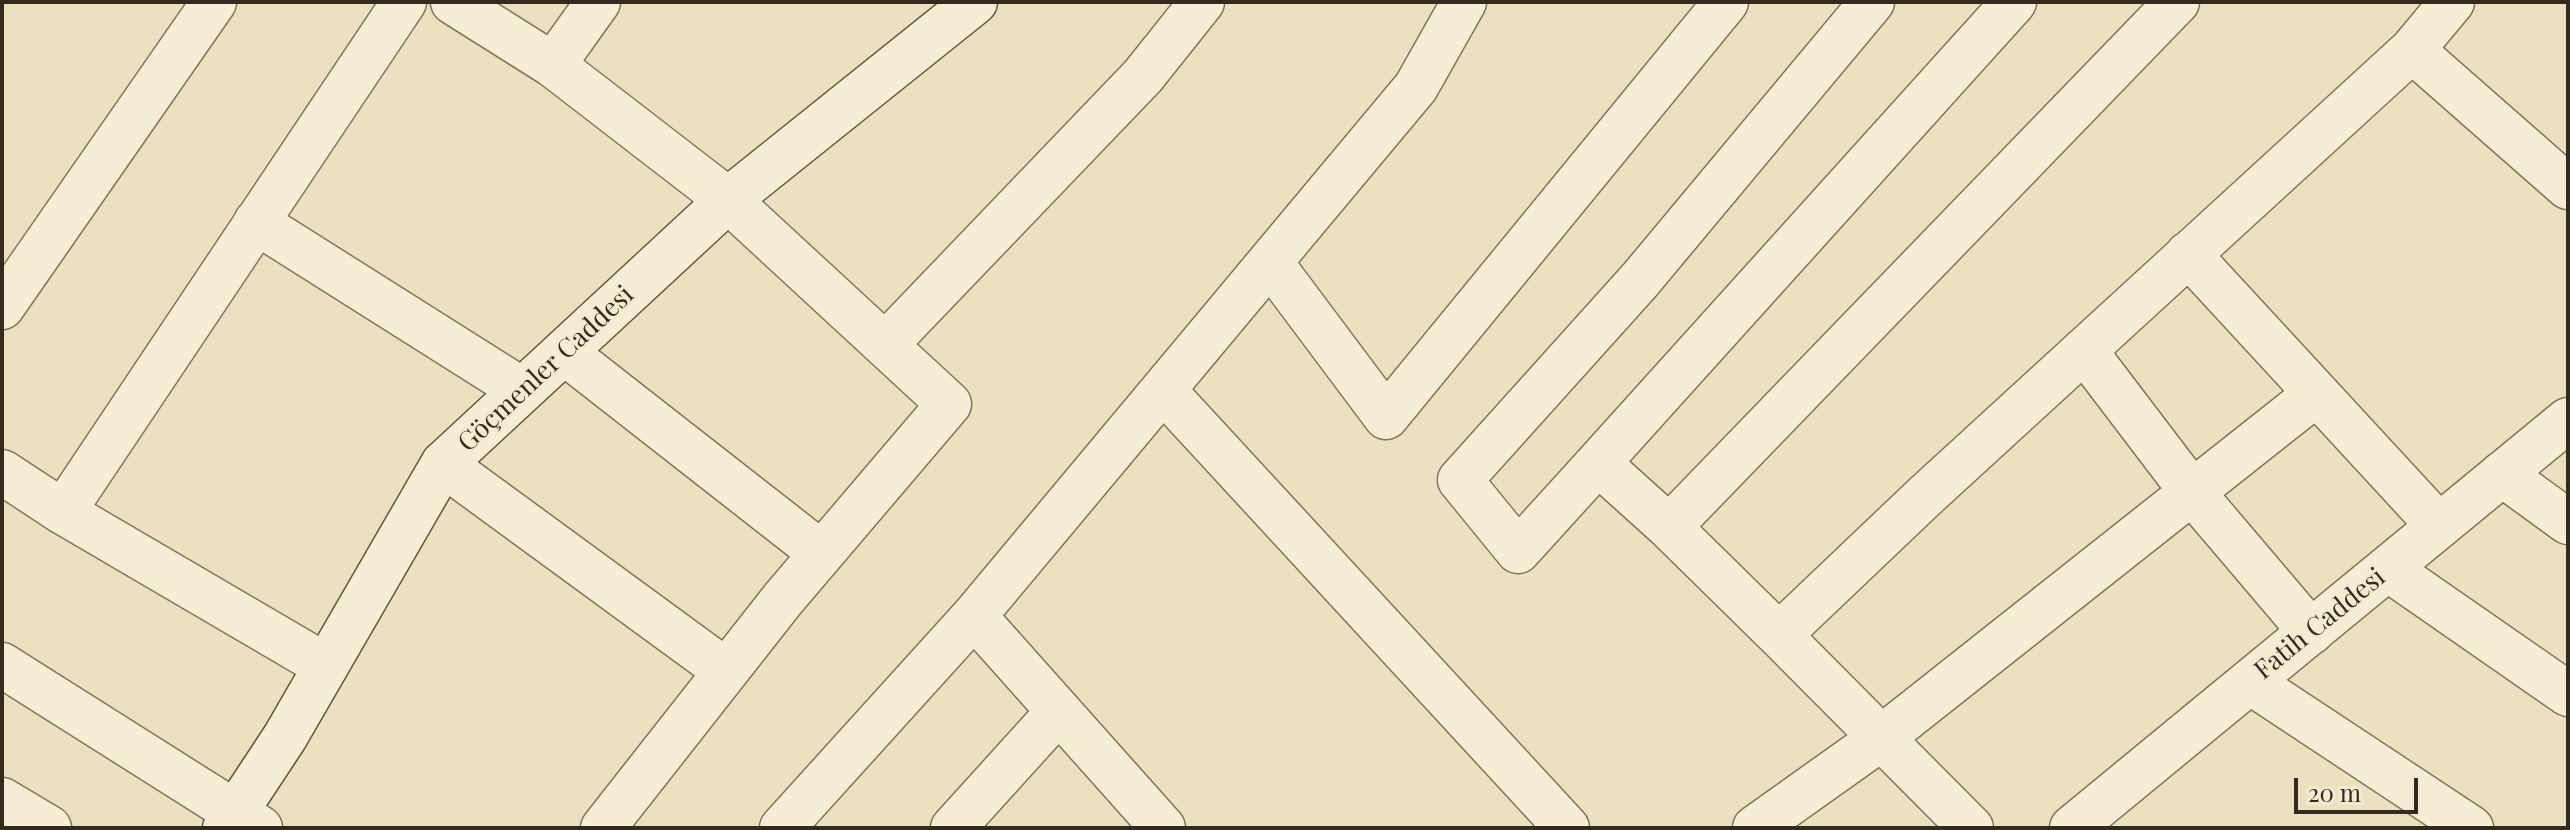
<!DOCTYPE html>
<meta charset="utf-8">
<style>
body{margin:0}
#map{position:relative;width:2570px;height:830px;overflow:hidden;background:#ebe1c1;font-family:"Playfair Display",serif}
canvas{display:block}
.frame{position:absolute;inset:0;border:4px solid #342a1d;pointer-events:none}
.scale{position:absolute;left:2294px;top:778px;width:124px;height:36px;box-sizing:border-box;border:4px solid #342a1d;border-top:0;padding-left:10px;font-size:24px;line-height:28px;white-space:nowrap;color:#342a1d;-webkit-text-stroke:6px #f3ebd0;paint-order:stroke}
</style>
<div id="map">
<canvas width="2570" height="830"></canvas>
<div class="frame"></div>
<div class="scale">20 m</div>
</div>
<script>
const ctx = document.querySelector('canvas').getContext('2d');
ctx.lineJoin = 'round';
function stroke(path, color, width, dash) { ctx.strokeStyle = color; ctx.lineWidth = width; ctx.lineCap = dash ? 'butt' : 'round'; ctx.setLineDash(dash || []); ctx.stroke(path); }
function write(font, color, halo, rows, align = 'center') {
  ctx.font = font + ' "Playfair Display",serif'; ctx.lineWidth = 6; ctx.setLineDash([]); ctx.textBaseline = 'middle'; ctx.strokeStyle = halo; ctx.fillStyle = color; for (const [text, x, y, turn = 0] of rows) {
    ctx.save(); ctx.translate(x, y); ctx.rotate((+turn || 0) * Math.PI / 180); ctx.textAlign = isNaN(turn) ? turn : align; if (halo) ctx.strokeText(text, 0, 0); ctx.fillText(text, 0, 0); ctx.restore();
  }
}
const minor = new Path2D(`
 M453 2 553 65
 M598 2 553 65 728 200 949 404 783 599 603 828
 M2412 50 2568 187
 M256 222 522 390
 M2188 254 2439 526
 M1270 262 1386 417 1726 2
 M2 307 214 2
 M885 345 1143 76 1202 2
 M2084 350 2192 492 2311 632
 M564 352 821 553
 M1163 390 1567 828
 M1598 463 1518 551 1460 480 1640 280 1872 2
 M443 464 726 671
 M2 472 63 512
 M2502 474 2568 522
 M1669 527 1598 463 2014 2
 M2388 569 2568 694
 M974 616 1416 87 1464 2
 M1779 635 1669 527 2177 2
 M2 665 260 828
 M326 666 63 512 404 2
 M2250 682 2471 828
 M2 800 49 828
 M782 828 974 616 1163 828
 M953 828 1059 711
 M1755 828 1880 739 2316 394
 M1971 828 1779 635 1924 497 2412 50 2452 2`);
const tertiary = new Path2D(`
 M2072 828 2568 420`);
const secondary = new Path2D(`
 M225 828 285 737 443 464 728 200 975 2`);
stroke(minor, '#83735a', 47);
stroke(tertiary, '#83735a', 47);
stroke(secondary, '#65543d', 47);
stroke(minor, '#f6eed4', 44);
stroke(tertiary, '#f6eed4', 44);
stroke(secondary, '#f6eed4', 44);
write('26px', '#342a1d', '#f3ebd0', [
 ["Göçmenler Caddesi",546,369,-43],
 ["Fatih Caddesi",2320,624,-39]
]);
</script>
